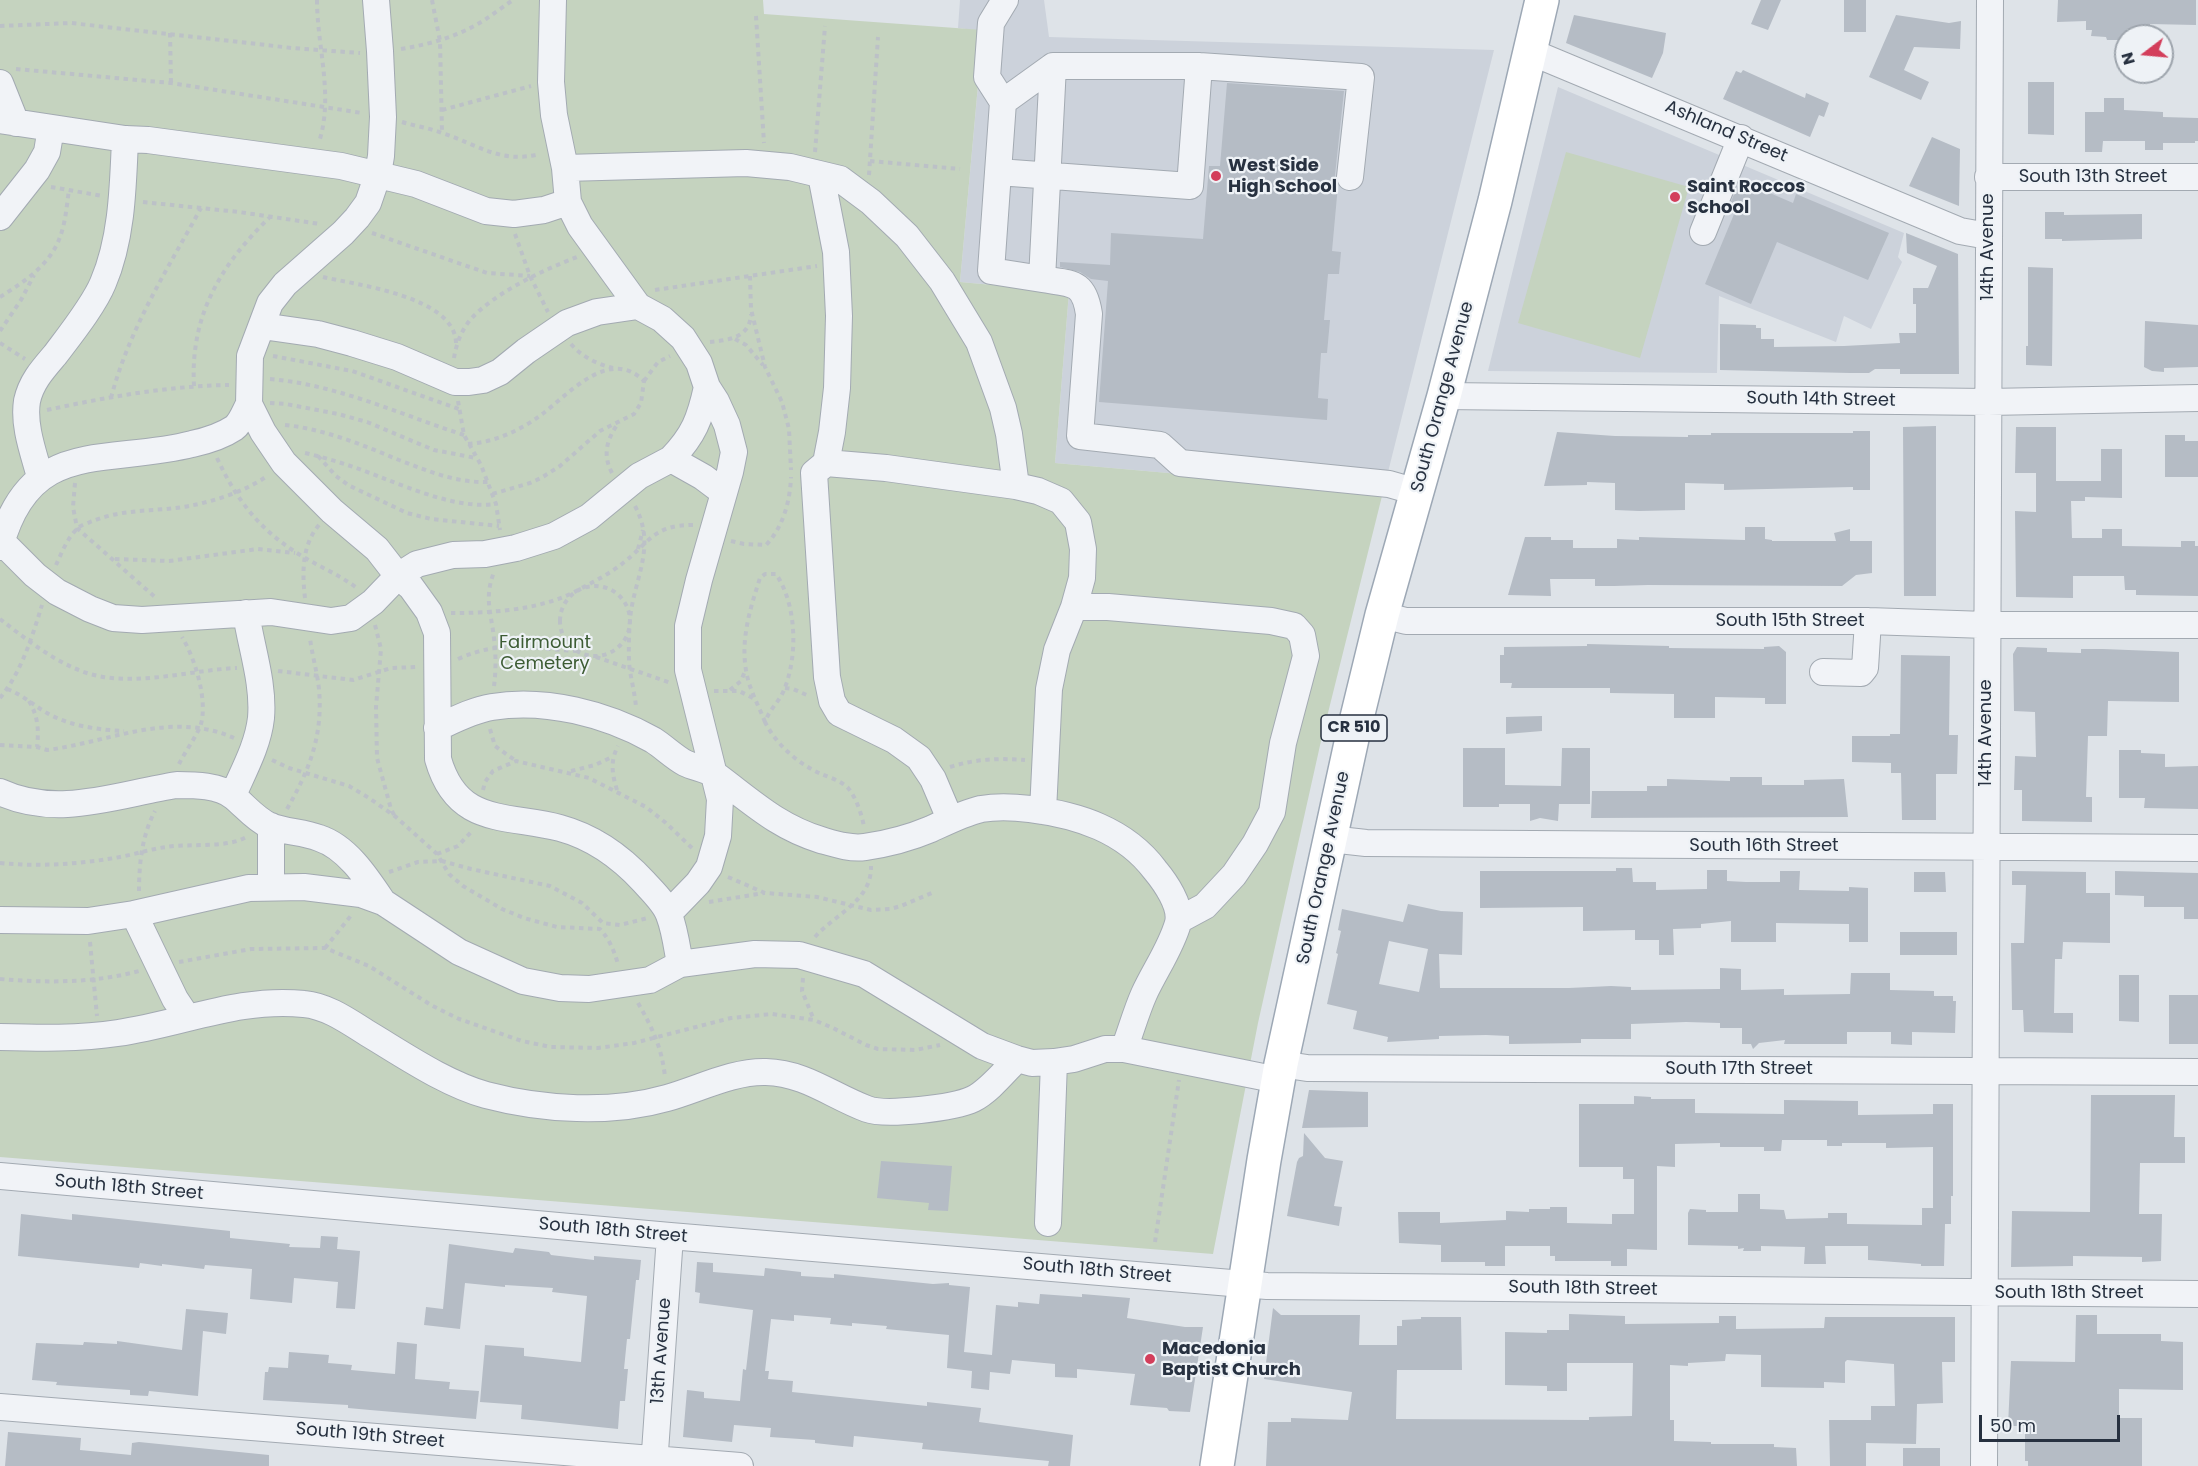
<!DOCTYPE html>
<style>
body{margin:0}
#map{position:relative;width:2198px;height:1466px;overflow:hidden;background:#dee3e8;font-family:Poppins,sans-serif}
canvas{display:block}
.north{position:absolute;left:2114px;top:24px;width:60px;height:60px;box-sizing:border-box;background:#eef2f6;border:2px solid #9ea5ad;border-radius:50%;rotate:254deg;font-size:16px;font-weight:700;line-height:24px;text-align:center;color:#273140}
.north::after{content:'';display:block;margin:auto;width:21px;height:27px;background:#d33e5b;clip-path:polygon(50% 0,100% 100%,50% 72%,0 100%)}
.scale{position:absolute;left:1979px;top:1415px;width:141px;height:27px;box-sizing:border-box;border:3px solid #273140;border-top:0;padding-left:8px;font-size:18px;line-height:21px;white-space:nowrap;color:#273140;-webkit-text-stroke:4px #eef2f6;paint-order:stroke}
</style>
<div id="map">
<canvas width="2198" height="1466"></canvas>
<div class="north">N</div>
<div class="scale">50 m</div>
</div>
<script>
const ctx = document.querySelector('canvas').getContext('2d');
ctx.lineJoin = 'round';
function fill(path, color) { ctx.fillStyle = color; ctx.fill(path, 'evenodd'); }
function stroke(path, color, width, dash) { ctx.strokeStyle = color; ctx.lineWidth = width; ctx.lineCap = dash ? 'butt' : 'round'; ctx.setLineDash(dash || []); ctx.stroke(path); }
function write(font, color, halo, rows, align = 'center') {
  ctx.font = font + ' Poppins,sans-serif'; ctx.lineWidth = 4.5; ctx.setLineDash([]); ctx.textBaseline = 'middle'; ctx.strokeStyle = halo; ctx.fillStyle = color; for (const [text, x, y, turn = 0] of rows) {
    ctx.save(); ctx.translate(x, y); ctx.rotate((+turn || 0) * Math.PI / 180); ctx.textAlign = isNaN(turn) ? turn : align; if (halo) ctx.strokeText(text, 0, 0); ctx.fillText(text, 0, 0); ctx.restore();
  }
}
fill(new Path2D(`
 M960 0H1044L1049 37 1494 50 1383 492 1055 463 1069 292 960 282 983 31 958 28Z
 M1558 87 1904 233 1898 257 1902 262 1871 329 1844 316 1836 342 1719 296 1717 373 1488 371Z`), '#ccd2db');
fill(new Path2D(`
 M0 0H763L764 14 983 30 960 282 1069 292 1055 463 1383 492 1321 741 1258 1023 1213 1254 0 1157Z
 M1566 152 1689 187 1640 358 1518 323Z`), '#c5d3bf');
fill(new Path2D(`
 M1761 0H1781L1768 30 1751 24Z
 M1844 0H1866V32H1844Z
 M2058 0H2196V25L2150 24V29H2127L2125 40H2107L2106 37 2091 36 2092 30H2086V21L2057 22Z
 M1574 15 1666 33 1663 53 1652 78 1566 43Z
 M1896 15 1949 23 1961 21 1960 49 1914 47 1904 70 1929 82 1921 100 1869 77Z
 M1743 70 1805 98 1806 93 1829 103 1824 117 1819 115 1810 137 1723 99 1736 71 1741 73Z
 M2028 82H2054V135L2028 134Z
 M1227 83 1344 91 1335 175 1338 185 1332 251 1341 252 1339 274H1328L1324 320H1330L1327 353H1321L1318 398 1328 399 1327 420 1099 402 1108 281 1091 279 1080 272 1060 267V262L1110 265 1111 233 1203 239 1209 166H1220Z
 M2104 98H2124V110L2163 112V117L2198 118V141H2195V143H2163V150H2145V141H2103L2102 152H2085V112H2104Z
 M1932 137 1960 149 1959 206 1909 186Z
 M1740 180 1793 203 1796 194 1889 233 1868 280 1777 242 1751 304 1705 284 1737 207 1730 204Z
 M2045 212H2064V215L2142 214V239L2062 241V239H2045Z
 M1906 233 1958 254 1959 374H1900V369H1875L1869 373H1850L1720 370V324L1756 325V328H1761V339H1774V347L1844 346 1900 343 1899 333H1916V304H1913V288H1928L1937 266 1907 253Z
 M2028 267 2053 268 2052 366 2026 365V346H2028Z
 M2145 321 2198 325V367L2164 368V372L2152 371 2144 367Z
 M1936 426V596H1904L1903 427Z
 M2016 427H2056V481H2101V449H2122V498L2085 497V501H2071L2072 538H2102V529H2122V546L2181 547V541H2195V546H2198V596L2136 595V590H2125L2124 576H2073V598L2016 597 2015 511 2036 512V473H2015Z
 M1853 431H1870V490H1853V487L1724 490V484L1685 483V510L1639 511 1615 510V483L1587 482V485L1544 486 1557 432 1615 436 1688 437V435H1711V433H1853Z
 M2165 435H2185V441H2198V477H2165Z
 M1745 527H1765V539L1772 540V541H1836L1834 533 1850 529V541H1872V573L1856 575 1842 586 1648 585 1614 586H1595V579H1550L1551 596 1508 595 1525 537H1551V540H1573V548H1617V539L1639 540V537L1745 540Z
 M1587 644 1669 646V648L1764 649V647L1779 646 1786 652V704H1765V698L1715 697V718H1674V694L1610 693V688H1511L1512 683H1500V655H1504V647L1587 646Z
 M2017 647 2047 648V652L2081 653V649H2103L2179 652V702L2108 701 2107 736H2088L2086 797H2092V822L2022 821V790H2014L2015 756 2036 757 2035 712 2014 711 2013 654Z
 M1901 655 1950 656 1949 735H1958L1957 774H1936V820H1902L1901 773H1891V763L1852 762V736H1890V734H1900Z
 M1542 716V731L1506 734V717Z
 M1463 748H1505V785L1561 786 1562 748H1590V804H1559L1558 821 1540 818 1530 821V804H1499V807H1463Z
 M2119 750H2141V753L2165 754V767L2198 766V809L2144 808 2145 798H2119Z
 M1730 777H1762V785H1804V780L1844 779 1848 817 1591 818 1592 791H1647V786H1667V779L1730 781Z
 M1616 868H1632L1633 882H1656V890L1707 889V870H1727V881L1746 882H1780V871H1800L1799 890 1849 891V887L1868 888V942H1849V924L1776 923V942H1731V921L1701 924V928L1673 929 1674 955H1659V940H1635V930L1583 931V907L1480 908V871H1616Z
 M2012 871 2086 872V893H2110V943L2063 942 2062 959H2055L2054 1013H2073V1033L2024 1032 2023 1010H2012L2011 943H2024L2026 885H2012Z
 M2115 871 2198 873V919H2184V907H2144V896L2115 895Z
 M1914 872H1945L1946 892H1914Z
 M1408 904 1441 911 1463 912 1462 955 1439 954 1440 988H1569L1611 986 1631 987V990L1720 989V968L1741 969V990L1784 989V995L1850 994 1851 973H1890V990L1934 991V996H1953V1001H1956L1955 1033 1912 1032V1045L1891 1044V1032H1847V1044H1784L1785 1040 1759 1043 1753 1049 1751 1044H1742V1028H1720V1023L1686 1022 1631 1024V1039H1581V1043L1509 1044V1036L1486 1035 1439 1036V1039L1387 1042 1388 1037 1353 1029 1357 1011 1327 1004 1338 954 1336 953 1341 931 1338 930 1342 909 1403 922ZM1389 941 1428 949 1419 992 1379 984Z
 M1900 932H1957V955H1900Z
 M2119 975H2139V1022L2119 1021Z
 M2169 995H2198V1044H2169Z
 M1309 1090 1368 1092V1127L1302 1128Z
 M2091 1095H2175L2174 1137H2185V1163H2140L2139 1214H2162L2161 1261 2142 1262V1257L2073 1256V1266L2011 1267 2012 1211 2090 1212Z
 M1634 1096 1651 1097V1099H1695V1113L1784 1114V1100L1858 1101V1115L1933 1114V1104H1953V1196H1951V1224H1945L1944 1266H1921V1264L1868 1260V1246H1825L1826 1264H1804L1805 1247 1761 1246V1251H1743L1744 1248 1738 1249V1246L1688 1245V1213L1690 1209 1706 1210V1212H1738V1194H1760V1209L1784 1210 1786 1219 1828 1218V1213H1847V1224L1922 1225V1208H1933V1147L1886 1148V1143H1842V1146H1827V1140H1782L1781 1151H1764V1147H1720V1143L1675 1144V1167L1657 1166V1250L1627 1249V1266H1611V1261H1555V1256H1550V1246H1505V1266H1485V1262H1441V1245L1399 1243 1398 1212H1440V1223L1506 1220V1211L1529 1212V1209H1550V1207H1567V1223L1612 1224V1214H1634V1179H1623V1167H1579V1104H1634Z
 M1304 1133 1325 1158 1343 1161 1334 1206 1342 1207 1339 1226 1287 1216 1297 1162 1299 1158 1303 1156Z
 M881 1161 952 1166 948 1211 928 1210 929 1203 877 1198Z
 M21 1214 72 1220V1214L230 1231V1238L290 1244 289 1247 320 1248 321 1236 338 1237 337 1249 360 1251 355 1309 336 1308 338 1282 294 1278 292 1303 250 1299 252 1269 205 1265 204 1269 162 1264V1266L140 1263 139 1268 18 1256Z
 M449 1244 513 1253 515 1248 549 1252 551 1255 594 1260V1256L641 1260 639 1280H636L630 1339H627L624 1369H628L625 1401H620L618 1429 521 1419 522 1405 480 1402 485 1345 524 1348V1356L581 1362 587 1296 552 1292 553 1288 505 1285V1287L465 1283 460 1329 424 1325 426 1307 443 1309Z
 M697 1262 713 1263V1272L764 1276 765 1268 801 1272V1276L834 1278V1274L933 1284 949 1283V1285L970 1287 964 1352 992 1355 996 1305 1018 1307V1302L1039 1304 1040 1294 1082 1297V1294L1130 1298 1127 1318 1185 1327H1203L1190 1412 1169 1411 1167 1408 1130 1405 1135 1374 1077 1369V1378L1055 1377V1364L1012 1360 1010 1374 990 1372 989 1390 971 1388 972 1371 947 1368 949 1335 886 1329 887 1326 852 1323V1326L830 1324 831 1318 794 1315V1321L771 1319 765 1371H769L768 1379 793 1381 792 1392 927 1406V1402L981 1408 979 1422 1073 1435 1070 1466H1048L1049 1461 922 1449 923 1443 854 1436 853 1447 833 1445 815 1443V1440L770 1437 771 1428 734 1425 732 1442 683 1437 687 1390 704 1392V1398L740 1401 743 1369 746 1370 753 1310 699 1303 700 1293 695 1292Z
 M1273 1308 1281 1315H1360L1359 1345H1397V1326H1402V1320L1421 1319V1317H1461L1462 1370H1397L1396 1419 1589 1420V1417L1632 1416 1633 1363H1567V1391H1547V1386L1505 1385V1332L1547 1333V1330H1569V1314L1625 1316V1324L1719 1323V1316H1736V1329L1824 1328 1825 1317H1955V1362H1942L1943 1403 1917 1404 1916 1444 1866 1443V1466H1830L1829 1420H1871V1406H1895L1894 1364 1847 1360 1845 1362V1383L1824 1382V1388L1761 1387V1355L1726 1354 1725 1361 1688 1363V1366L1670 1365V1420H1674V1441L1711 1442V1444H1774V1447L1796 1448 1797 1466H1266L1268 1422H1291V1418L1348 1420 1352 1392 1264 1379Z
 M186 1309 228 1313 226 1334 203 1331 198 1396 149 1391 148 1396 130 1395V1390L56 1385 57 1382 32 1380 36 1343 83 1345 84 1342 117 1344V1341L182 1350Z
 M2076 1315H2097V1334H2161V1341L2183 1342V1390L2119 1389V1418H2142V1466H2028V1461H2025V1426H2008L2011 1361 2075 1362Z
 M397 1342 417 1344 415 1379 450 1382 449 1389 479 1391 476 1419 370 1410 348 1408V1405L263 1400 265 1372H268L269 1367 288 1368 289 1352 329 1355 328 1363 352 1365 351 1370 395 1374Z
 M8 1432 81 1438 80 1450 131 1455 132 1443 139 1442 269 1455V1466H5Z
 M1903 1448H1940V1466H1903Z`), '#b5bcc5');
const minor = new Path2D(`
 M553 0 551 82 554 115 565 168 568 202 580 226 638 306 662 319 683 338 699 363 707 387 716 401 727 425 734 452 730 472 699 580 688 626V670L720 799 718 836 709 867 698 883 669 913
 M1005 0 991 23 987 77 1003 102 991 271 1042 279
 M1531 52 1960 231 1988 236
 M1053 66 1042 279C1071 284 1084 280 1089 314L1080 436 1160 445 1180 463 1389 484 1417 492
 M0 83 16 123
 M1003 102 1053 66H1199L1361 77 1350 177
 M0 120 125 139 148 140 341 166 416 184 486 211 514 214 544 210 568 202
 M565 168 746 163 790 167 840 179 871 202 907 236 942 281 979 342 1003 408 1009 434 1016 486
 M998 172 1190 186 1199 66
 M821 175 836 252 839 316 837 388 832 432 826 463 814 473 827 677 832 701 839 713 894 740 919 758 933 779 950 819
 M1988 177H2198
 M0 217 37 170 47 152 51 128
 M1703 232 1741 138
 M262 326 318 334 352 343 397 357 455 382H469L483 380 500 372 526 351 567 323 597 312 638 306
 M707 387C700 419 694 435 671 459L703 477 723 492
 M1444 396 1988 402 2198 398
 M249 404 250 356 270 303 285 284 343 233 357 218 368 203 378 174 381 156 383 117 380 51 376 0
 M826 463 886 468 1016 486 1038 491 1061 501 1078 522 1083 549 1082 578 1074 607 1057 650 1049 689 1043 811
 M40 477C34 454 23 426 27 401 31 382 43 369 55 355 70 335 94 305 103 283 122 239 123 187 125 139
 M0 540 35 575 57 592 90 609 113 618 142 620 271 612 331 621 351 618 373 602 398 576 411 587 429 612 437 633 438 759C457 826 505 814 560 828 593 837 621 857 644 882 652 891 665 903 669 915 675 930 677 948 680 964
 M0 547C30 436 106 466 192 444 206 441 222 436 234 428 241 423 245 411 249 404L263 432 284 463 332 511 377 549 398 576 417 564 453 555 485 554 516 548 554 536 589 517 639 476 671 459
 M1074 607H1108L1271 621 1294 626 1302 635 1306 656 1283 743 1272 812 1255 844 1234 875 1205 906 1179 920
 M1382 615 1406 621H1868L1986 625H2198
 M1823 672 1861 673 1865 668 1868 621
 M437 728C454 720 473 710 492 707 545 698 607 714 653 740 664 747 674 757 685 763 695 768 708 769 717 776 752 802 778 827 821 840 835 844 850 849 865 847 886 844 912 837 931 829 948 821 964 813 981 809 998 806 1014 807 1030 809 1078 815 1125 830 1155 870 1165 882 1182 906 1178 923 1171 948 1155 970 1144 994 1136 1012 1131 1031 1124 1049
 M0 792C58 819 118 794 177 785 195 785 219 785 234 797 246 807 255 819 270 826 285 832 303 832 319 838 347 847 367 878 383 902
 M233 795C244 770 258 745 261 718 264 683 251 647 246 613
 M271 826V886
 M1330 839 1366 843 2198 848
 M134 914 175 999 187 1017
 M0 920 88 921 134 914 249 888 304 887 361 894 383 902 459 952 523 981 560 988 589 989 650 980 680 964 755 954 799 955 864 974 982 1046 1017 1059 1032 1063 1054 1062 1074 1059 1105 1049H1124L1278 1080
 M0 1037C39 1038 79 1039 118 1033 181 1024 240 997 304 1004 327 1006 348 1021 367 1033 404 1055 444 1083 486 1095 543 1110 611 1114 667 1098 699 1089 733 1071 766 1072 805 1073 832 1096 867 1109 886 1116 954 1108 973 1099 989 1091 1004 1072 1017 1059
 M1281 1064 1307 1068 2198 1072
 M0 1176 670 1236 1267 1286 2198 1294
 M1048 1223 1054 1062
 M0 1407 740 1466
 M654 1466 670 1236
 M1984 1466 1990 0`);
const major = new Path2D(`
 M1217 1466 1264 1160 1281 1064 1353 734 1382 615 1444 396 1495 201 1542 0`);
stroke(minor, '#a3aab2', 28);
stroke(major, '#9da8b5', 36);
stroke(new Path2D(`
 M317 0C317 47 334 96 319 142
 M432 0 440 41 442 132
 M756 16 764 143
 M0 26 71 23 292 48 360 53
 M170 33 171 83
 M401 49C431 44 460 36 486 19 495 13 504 6 513 0
 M16 69 171 83 362 113
 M442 110 531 86
 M402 122C415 126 429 128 442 133 479 145 500 164 540 154
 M815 152 825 26
 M870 161 960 169
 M869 175 878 37
 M51 187 103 196
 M143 202 239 212 320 224
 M372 233 487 273 530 276
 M515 234 530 276 548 312
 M750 276 751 309 765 367 782 402 789 429 791 470
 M323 277C358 285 455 297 456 343
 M655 290 817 266
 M0 297C27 280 53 263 62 231 66 218 67 203 69 190
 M0 331 21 300 34 275
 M735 339 746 345 763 365
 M710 342C728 340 750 338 751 314
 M0 343 25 359
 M571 344C582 357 597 364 613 368
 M273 356 352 371 459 409
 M454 358C456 345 461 331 470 320 494 293 543 270 577 257
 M270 379C338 385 399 414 464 435
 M644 381 658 362 670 356
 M194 386C190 315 221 265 269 218
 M111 398C129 329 167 270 201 208
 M458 401 464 435 481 465 496 504 500 530
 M270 403 286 404 338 414 367 422 434 450 476 458
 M47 410C107 397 168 386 229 385
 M285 425C324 429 363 445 399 460 428 471 456 483 488 482
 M468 444C495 442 519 431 541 415 568 395 609 346 644 381L641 403 634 414 600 431 560 466 541 478 530 483 492 494
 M305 453C331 459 355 467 380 477 415 490 458 509 496 504
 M318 456 336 476 348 485 407 513 431 519 499 526
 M217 458C236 499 259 529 297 553 317 566 339 574 358 589
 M612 473C602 454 607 439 619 422
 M75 483 73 507 77 528 156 598
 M635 506C657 547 634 578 630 619 629 631 628 659 630 671 632 683 635 695 636 707
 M731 541 744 544 766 545C783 527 790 502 791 477
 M638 549 643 530
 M115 559 169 561 258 549 295 553
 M56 565C61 554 68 537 77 529 80 525 88 523 93 521 125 508 157 512 189 506 215 501 246 491 267 476
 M560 621a35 35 0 1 1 70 0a35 35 0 1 1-70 0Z
 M305 598C302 572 302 545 319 525
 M451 613C493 613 543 610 580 589 595 581 611 573 623 563 650 542 653 525 693 525
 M0 619C27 640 57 664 90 674 137 687 190 670 237 668
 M375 625 381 649 376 707 377 758 391 809 394 815
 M596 657 671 683
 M458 659C502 639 532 649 577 651
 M278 671 353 680 391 668 418 667
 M494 686C496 671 496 654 494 638 491 612 484 598 494 572
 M785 688 793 689 809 696
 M7 689C23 695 33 705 47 713 69 726 100 730 124 731
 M730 690 741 681 745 671
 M714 691H739L755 699
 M0 698C22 671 32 637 42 605
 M29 701C38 716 39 730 37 747
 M765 722C760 709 753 696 749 683 738 647 749 612 760 578L765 574H776C797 605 798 656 784 690 779 702 769 710 765 722 776 744 796 762 819 773 828 777 840 780 848 788 856 797 862 815 864 827
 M490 729 495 746 516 761
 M0 745 37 747 47 750C110 742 171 710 234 738
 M272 760 289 768 349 786 369 798 396 817 437 854 449 874 463 886 502 909 524 918 557 927 600 929C610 940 614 951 618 964
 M179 764C185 752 194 740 200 727 209 703 195 658 182 637
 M950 767C975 759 998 758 1025 760
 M571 771 595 765 612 757
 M483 790 485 782 493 771 516 761 589 778 646 807 666 823 692 848
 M617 790C612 774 610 761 618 746
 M287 809C310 769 323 735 319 689 317 671 312 655 310 638
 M437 854 458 846 473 830
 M0 863C40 867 81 864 120 857 136 854 151 849 166 847 190 843 228 849 248 836
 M389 872 418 862 442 861 471 869 550 886 582 903 603 923 620 925 648 918
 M728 877 765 893 817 897 871 910 890 909 901 906 934 892
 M139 891C139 864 142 835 155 811
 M709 902 764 893
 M815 937C835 914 872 901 871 866
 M90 942 97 1016
 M325 948 353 913
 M179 962 251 949 325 948 369 966 431 1005 459 1019 522 1041 551 1047 598 1048 634 1043 731 1018 772 1014 814 1020 833 1028 866 1045 878 1049 915 1050 940 1045
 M803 978 802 991 814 1020
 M0 979C46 983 95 983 139 971
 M638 1003C652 1027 662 1048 665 1077
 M1155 1242 1179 1080`), '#bcc1c7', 4, [4.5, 4.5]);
stroke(minor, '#f1f3f7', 26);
stroke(major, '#fff', 33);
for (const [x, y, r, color] of [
 [1216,176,6,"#d33e5b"],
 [1675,197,6,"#d33e5b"],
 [1150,1359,6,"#d33e5b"]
]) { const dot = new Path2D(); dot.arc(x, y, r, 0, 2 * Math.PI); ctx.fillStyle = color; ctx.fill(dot); stroke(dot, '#eef2f6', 2); }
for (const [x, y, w] of [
 [1354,728,66]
]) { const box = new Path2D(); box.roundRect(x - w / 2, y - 13, w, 26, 4.5); ctx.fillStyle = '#eef2f6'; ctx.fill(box); stroke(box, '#273140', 1.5); }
write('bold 16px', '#273140', null, [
 ["CR 510",1354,728]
]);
write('18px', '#273140', '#eef2f6', [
 ["Ashland Street",1726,132,23],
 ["South 13th Street",2093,177],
 ["14th Avenue",1988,247,-90],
 ["South Orange Avenue",1443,397,-75],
 ["South 14th Street",1821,400,1],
 ["South 15th Street",1790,621],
 ["14th Avenue",1986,733,-90],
 ["South 16th Street",1764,846],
 ["South Orange Avenue",1324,868,-78],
 ["South 17th Street",1739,1069],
 ["South 18th Street",129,1188,5],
 ["South 18th Street",613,1231,5],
 ["South 18th Street",1097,1271,5],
 ["South 18th Street",1583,1289,1],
 ["South 18th Street",2069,1293],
 ["13th Avenue",662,1351,-86],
 ["South 19th Street",370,1436,5]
]);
write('bold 18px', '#273140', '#eef2f6', [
 ["West Side",1228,166],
 ["High School",1228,187],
 ["Saint Roccos",1687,187],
 ["School",1687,208],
 ["Macedonia",1162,1349],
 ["Baptist Church",1162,1370]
], 'left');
write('18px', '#3d5c34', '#eef2f6', [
 ["Fairmount",545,643],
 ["Cemetery",545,664]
]);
</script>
